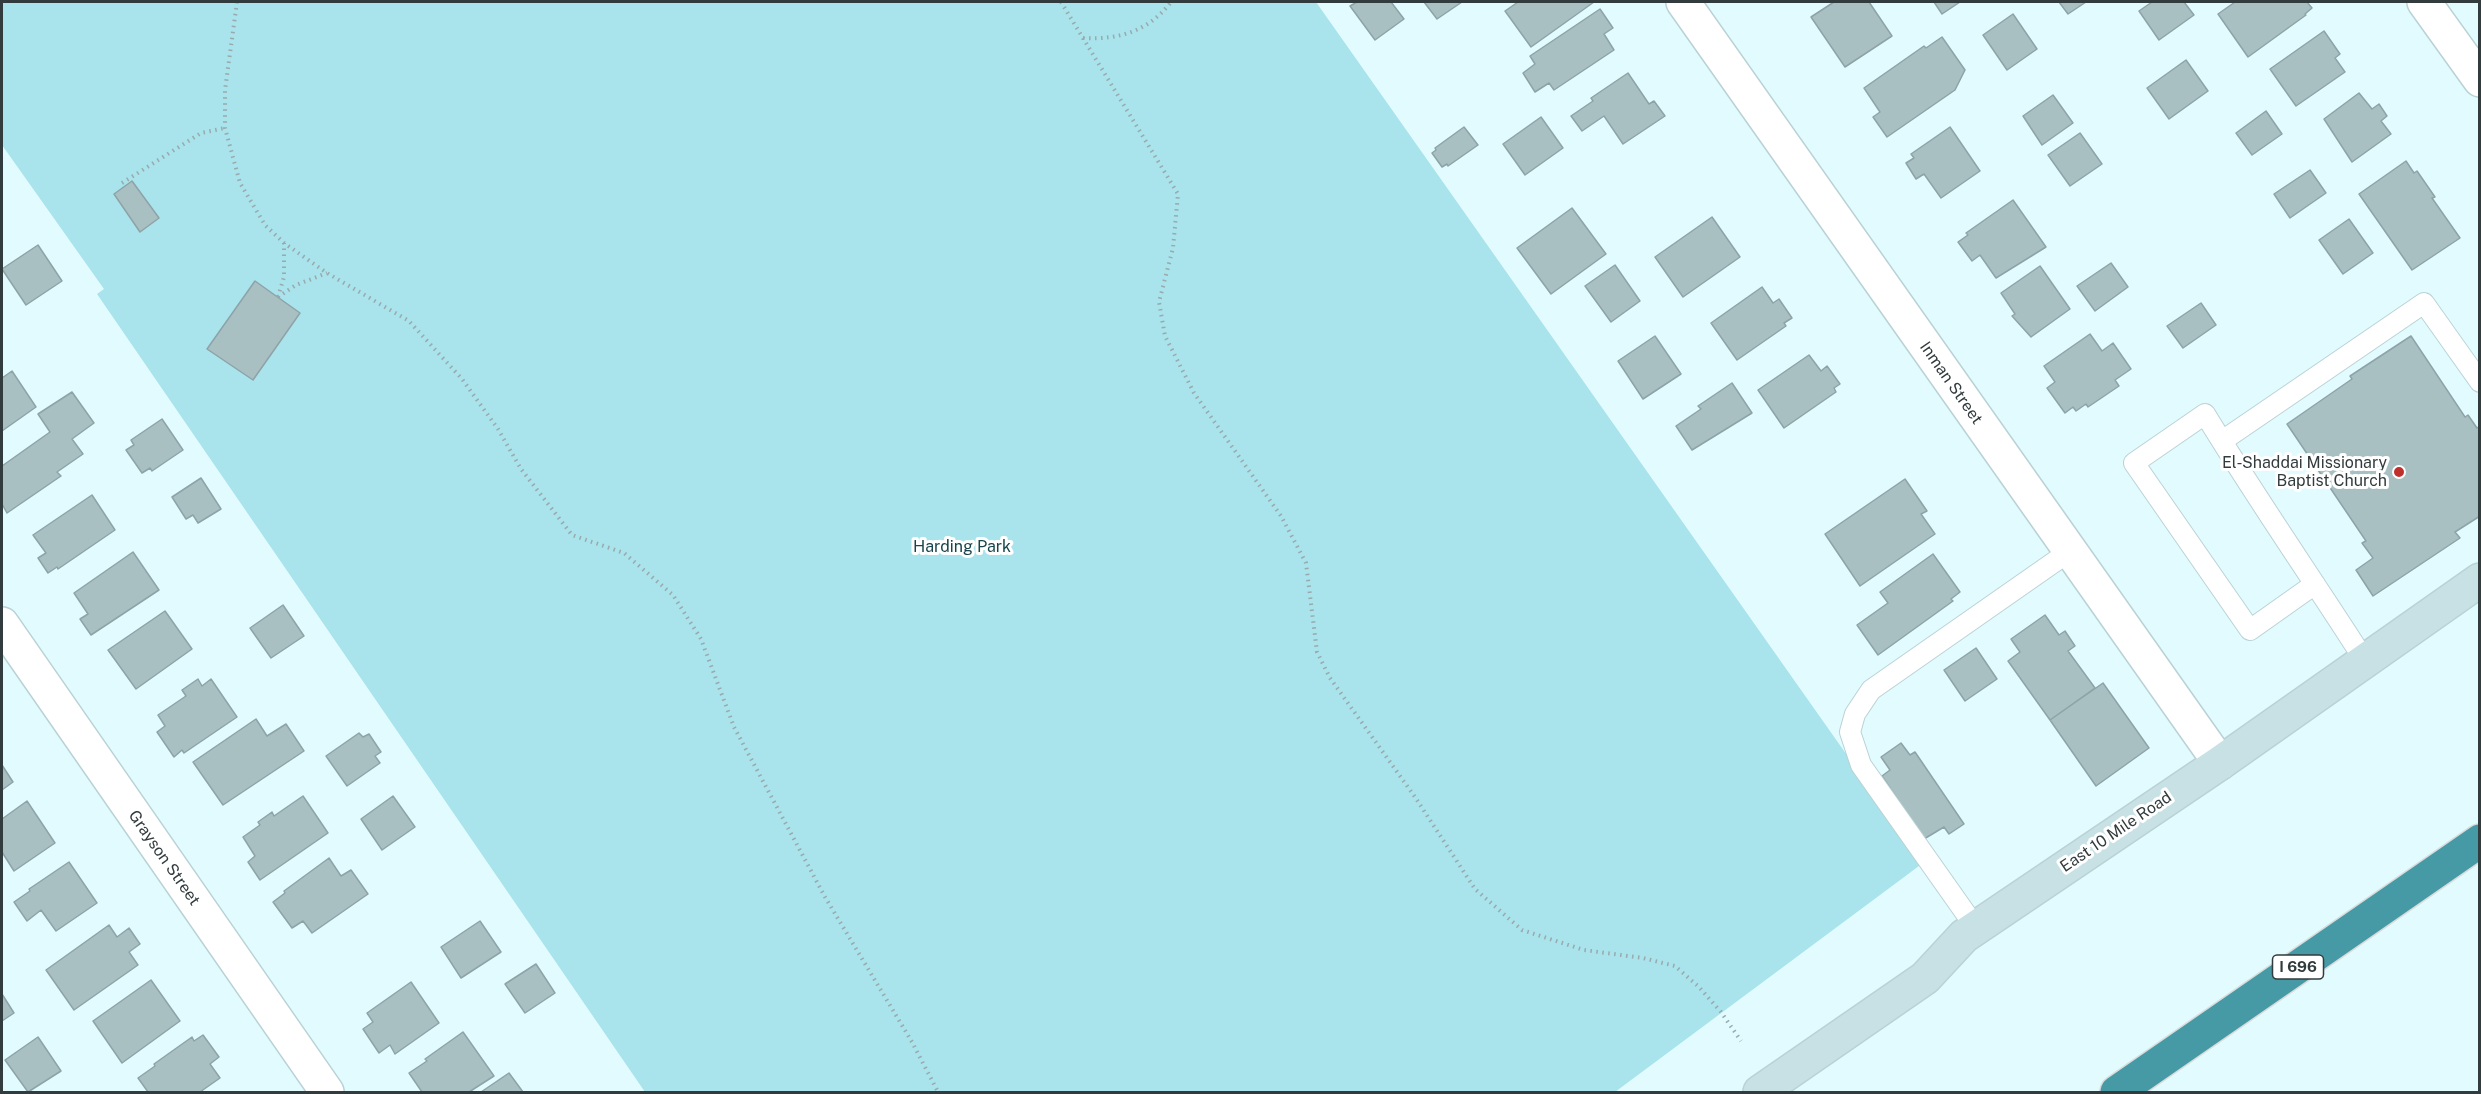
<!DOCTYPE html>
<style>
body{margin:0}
#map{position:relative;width:2481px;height:1094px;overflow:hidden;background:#e2fbfe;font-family:"Public Sans",sans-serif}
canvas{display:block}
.frame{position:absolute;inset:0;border:3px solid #323b3d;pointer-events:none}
</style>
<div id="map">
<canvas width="2481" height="1094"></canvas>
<div class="frame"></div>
</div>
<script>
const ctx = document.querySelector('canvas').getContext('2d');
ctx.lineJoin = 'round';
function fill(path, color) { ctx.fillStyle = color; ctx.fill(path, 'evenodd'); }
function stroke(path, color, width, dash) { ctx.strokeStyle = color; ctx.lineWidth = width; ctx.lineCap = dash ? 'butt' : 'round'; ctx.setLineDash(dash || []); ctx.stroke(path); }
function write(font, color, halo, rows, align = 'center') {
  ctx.font = font + ' "Public Sans",sans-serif'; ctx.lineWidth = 6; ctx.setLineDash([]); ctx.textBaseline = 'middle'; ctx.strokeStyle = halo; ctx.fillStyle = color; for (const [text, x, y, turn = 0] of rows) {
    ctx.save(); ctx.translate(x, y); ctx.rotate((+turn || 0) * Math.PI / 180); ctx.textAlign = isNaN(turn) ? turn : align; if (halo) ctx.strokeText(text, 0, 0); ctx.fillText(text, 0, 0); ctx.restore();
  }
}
fill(new Path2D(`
 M2 2H1316L1923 863 1615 1092H645L97 294 104 289 2 145Z`), '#a9e3ec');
const building = new Path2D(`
 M1357 2H1391L1404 19 1375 40 1350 6Z
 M1424 2H1462L1437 19Z
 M1518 2H1594L1531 47 1505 11Z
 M1834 2H1869L1892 36 1845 67 1811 17Z
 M1934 2H1960L1942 14Z
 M2059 2H2086L2068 14Z
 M2152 2H2184L2194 15 2159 40 2139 11Z
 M2235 2H2307L2312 8 2305 14 2306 15 2248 57 2218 14Z
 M1600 9 1613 28 1604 34 1614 50 1554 90 1549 83 1535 92 1523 73 1535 64 1530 56Z
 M2013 14 2037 49 2007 70 1983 35Z
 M2324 31 2340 54 2335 58 2345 72 2296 106 2270 69Z
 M1942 37 1965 70 1955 90 1887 137 1873 117 1880 112 1864 88 1924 46 1926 48Z
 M2186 60 2208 91 2169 119 2147 88Z
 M1628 73 1649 104 1654 101 1665 116 1623 144 1604 116 1582 131 1571 116 1593 101 1591 98Z
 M2359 93 2372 109 2379 104 2387 116 2381 121 2391 134 2352 162 2324 119Z
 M2053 95 2073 123 2042 145 2023 116Z
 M2266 111 2282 134 2252 155 2236 133Z
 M1541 117 1563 148 1525 175 1503 144Z
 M1464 127 1478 145 1448 166 1447 164 1442 167 1432 153 1436 150 1435 148Z
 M1950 127 1980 171 1941 198 1924 174 1916 179 1906 163 1914 158 1911 154Z
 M2080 133 2102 164 2070 186 2048 155Z
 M2406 161 2414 173 2417 171 2435 197 2432 198 2460 238 2412 270 2359 194Z
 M2310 170 2326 193 2290 218 2274 194Z
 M132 181 159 218 140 232 114 194Z
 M2013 200 2046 247 1996 278 1980 255 1972 261 1958 242 1968 235 1966 233Z
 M1572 208 1606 254 1551 294 1517 248Z
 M1712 217 1740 257 1683 297 1655 257Z
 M2349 219 2373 253 2343 274 2319 240Z
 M38 245 62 281 26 305 2 269Z
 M2111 263 2128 287 2095 311 2077 286Z
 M1615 265 1640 301 1611 322 1585 286Z
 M2040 266 2070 309 2031 337 2012 316 2015 314 2001 293Z
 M255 281 300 313 253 380 207 349Z
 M1762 287 1773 303 1779 299 1792 318 1784 323 1786 326 1737 360 1711 323Z
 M2201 303 2216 325 2183 348 2167 326Z
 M2090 334 2102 351 2113 343 2131 369 2115 380 2119 386 2088 407 2086 404 2076 411 2073 407 2065 413 2047 388 2055 382 2044 366Z
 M1655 336 1681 374 1643 399 1618 361Z
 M2411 336 2465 417 2468 415 2477 428 2480 426V516L2455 532 2460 538 2373 596 2356 570 2373 558 2362 543 2366 541 2287 424 2352 379 2350 376Z
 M1809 355 1821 371 1827 366 1840 384 1834 388 1836 392 1784 428 1758 390Z
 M12 371 36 407 2 431V378Z
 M1732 383 1752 413 1692 450 1676 426 1701 409 1698 406Z
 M72 392 94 423 72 439 83 454 57 472 61 476 7 513 2 504V466L50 432 38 414Z
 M162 419 183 450 152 471 150 468 142 473 126 450 134 445 131 440Z
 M201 478 221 509 198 523 193 515 186 519 172 497Z
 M1905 479 1927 511 1921 514 1935 534 1860 586 1825 534Z
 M92 495 115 530 58 569 57 567 48 573 38 558 46 553 33 535Z
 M133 552 159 590 91 635 80 619 88 614 74 593Z
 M1933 554 1960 592 1951 599 1953 601 1878 655 1857 625 1888 603 1880 592Z
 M283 605 304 636 271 658 250 628Z
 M165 611 192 649 136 689 108 650Z
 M2045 615 2059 635 2065 631 2075 646 2068 651 2095 688 2050 720 2008 661 2020 652 2011 639Z
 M1976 648 1997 679 1965 701 1944 670Z
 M198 679 202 686 211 679 237 717 184 753 182 750 174 757 157 732 165 726 158 715 186 696 182 690Z
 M2103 683 2149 748 2096 786 2050 720Z
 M256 719 267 736 286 724 304 751 223 805 193 762Z
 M359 733 363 737 369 734 381 752 375 756 380 763 347 786 326 756Z
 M1901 743 1910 755 1915 752 1964 824 1949 834 1944 827 1924 839 1882 776 1890 770 1881 757Z
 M2 765 13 782 2 790Z
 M303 796 328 833 260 880 248 862 255 856 243 837 260 825 258 822 272 812 274 816Z
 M393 796 415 827 382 850 361 819Z
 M27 801 55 843 14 871 2 852V819Z
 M329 858 341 876 351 870 368 894 312 933 303 921 292 928 273 902 285 893 284 891Z
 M69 862 97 903 56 931 41 910 27 921 14 902 30 891 29 889Z
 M480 921 501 952 461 978 441 947Z
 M109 925 117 937 129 928 140 944 129 952 138 965 74 1010 46 970Z
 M536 964 555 993 525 1013 505 984Z
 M151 980 180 1021 122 1063 93 1021Z
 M411 982 439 1023 395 1054 390 1045 379 1053 363 1029 373 1022 367 1013Z
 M2 994 14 1013 2 1021Z
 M463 1032 494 1076 469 1092H422L409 1073 427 1061 425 1059Z
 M203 1035 219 1057 210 1064 220 1078 200 1092H148L138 1078 155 1066 154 1064 192 1037 194 1041Z
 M38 1037 61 1071 28 1092 5 1060Z
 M509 1073 523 1092H481Z`);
fill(building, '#a9c0c3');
stroke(building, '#8da3a7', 1.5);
const lane = new Path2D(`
 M2222 441 2424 303 2480 382
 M2315 584 2250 630 2134 463 2205 414C2256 498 2312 578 2365 661
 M1976 928 1861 765 1850 732 1855 714 1871 690 2070 551`);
const street = new Path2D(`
 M1683 2 2220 763
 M2424 2 2480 80
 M2 624 327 1092`);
const secondary = new Path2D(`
 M1760 1092 1925 978 1964 936 2220 763 2480 580`);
const highway = new Path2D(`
 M2117 1092 2480 841`);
stroke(lane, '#bad2d5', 22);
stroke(street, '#bad2d5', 36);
stroke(secondary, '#bad2d5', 36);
stroke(highway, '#dadcdc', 36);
stroke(new Path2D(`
 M237 2 225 90V128L240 183 265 225 284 243 327 273 409 321 462 379 498 429 521 469 572 535 624 553 673 595 701 639 734 727 825 897 912 1042 938 1092
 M1061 2 1178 194 1173 248 1159 302 1165 336 1194 393 1281 516 1306 563 1317 652 1330 678 1415 797 1475 889 1522 930 1584 950 1643 958 1675 966 1699 987 1721 1012 1741 1041
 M1083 38C1119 40 1149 31 1171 2
 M122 183 201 133 225 128
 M278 297 284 277V243
 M278 297 296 285 327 273`), '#98aaad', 4, [1.5, 4.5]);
stroke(lane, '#fff', 20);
stroke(street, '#fff', 33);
stroke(secondary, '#c7e1e4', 33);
stroke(highway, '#459aa5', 33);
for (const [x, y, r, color] of [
 [2399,472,6,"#bf302c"]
]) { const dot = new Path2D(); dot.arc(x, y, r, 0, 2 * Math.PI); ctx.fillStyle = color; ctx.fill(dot); stroke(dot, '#fff', 2); }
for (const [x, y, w] of [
 [2298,967,51]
]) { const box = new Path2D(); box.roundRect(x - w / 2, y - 12, w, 24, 4.5); ctx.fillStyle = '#fff'; ctx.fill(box); stroke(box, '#323b3d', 1.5); }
write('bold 15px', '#323b3d', null, [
 ["I 696",2298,967]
]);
write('16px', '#323b3d', '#fff', [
 ["Inman Street",1951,383,55],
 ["East 10 Mile Road",2116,832,-34],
 ["Grayson Street",164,858,55]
]);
write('16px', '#323b3d', '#fff', [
 ["El-Shaddai Missionary",2387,463],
 ["Baptist Church",2387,481]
], 'right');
write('16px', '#17454b', '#fff', [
 ["Harding Park",962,547]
]);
</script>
